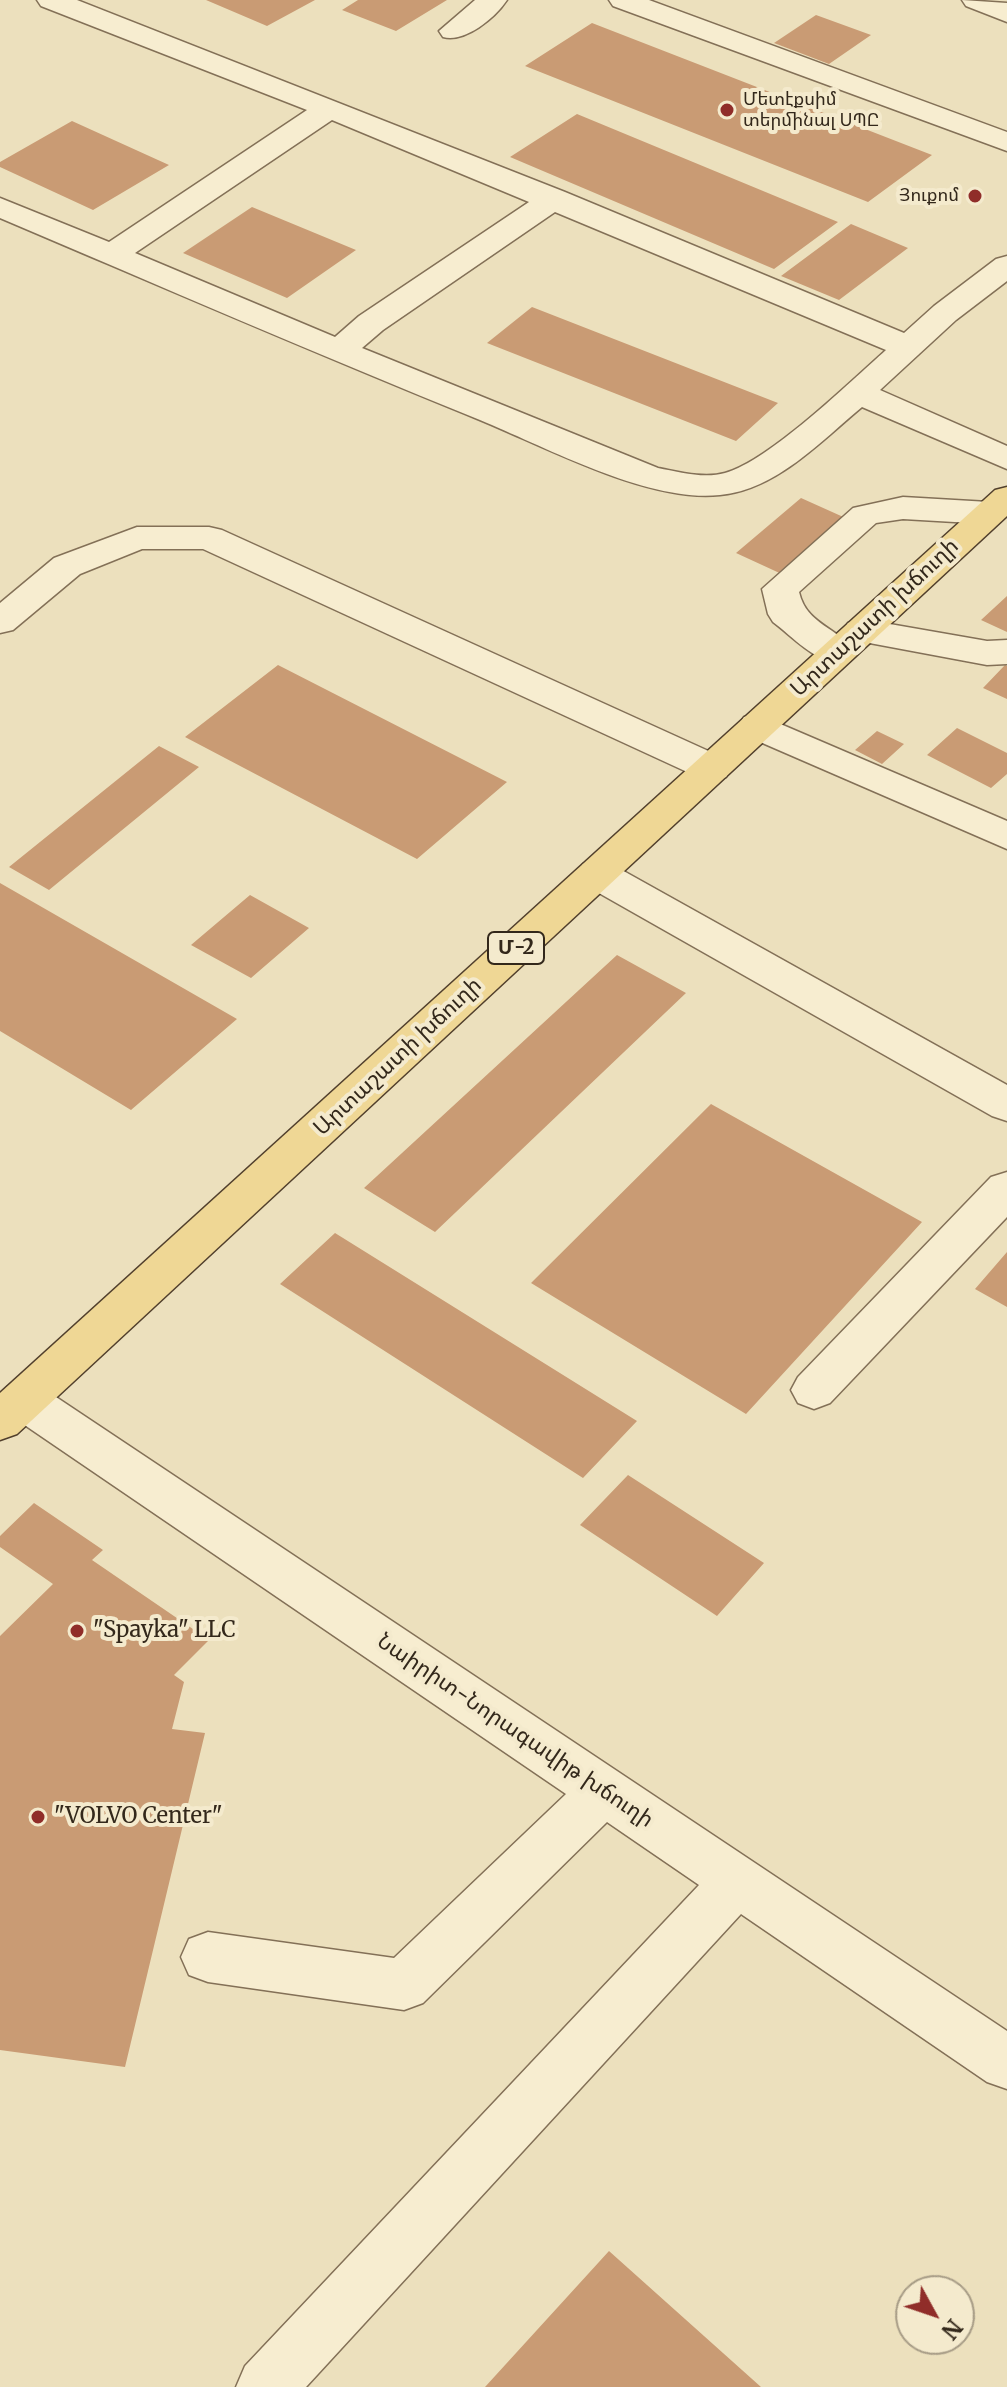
<!DOCTYPE html>
<meta charset="utf-8">
<style>
body{margin:0}
#map{position:relative;width:1007px;height:2387px;overflow:hidden;background:#ece0bd;font-family:Merriweather,serif}
canvas{display:block}
.north{position:absolute;left:895px;top:2275px;width:80px;height:80px;box-sizing:border-box;background:#f4eacd;border:2px solid #a79c86;border-radius:50%;rotate:130deg;font-size:22px;font-weight:700;line-height:32px;text-align:center;color:#33281b}
.north::after{content:'';display:block;margin:auto;width:28px;height:36px;background:#902d29;clip-path:polygon(50% 0,100% 100%,50% 72%,0 100%)}
</style>
<div id="map">
<canvas width="1007" height="2387"></canvas>
<div class="north">N</div>
</div>
<script>
const ctx = document.querySelector('canvas').getContext('2d');
ctx.lineJoin = 'round';
function fill(path, color) { ctx.fillStyle = color; ctx.fill(path, 'evenodd'); }
function stroke(path, color, width, dash) { ctx.strokeStyle = color; ctx.lineWidth = width; ctx.lineCap = dash ? 'butt' : 'round'; ctx.setLineDash(dash || []); ctx.stroke(path); }
function write(font, color, halo, rows, align = 'center') {
  ctx.font = font + ' Merriweather,"Noto Sans Armenian",serif'; ctx.lineWidth = 8; ctx.setLineDash([]); ctx.textBaseline = 'middle'; ctx.strokeStyle = halo; ctx.fillStyle = color; for (const [text, x, y, turn = 0] of rows) {
    ctx.save(); ctx.translate(x, y); ctx.rotate((+turn || 0) * Math.PI / 180); ctx.textAlign = isNaN(turn) ? turn : align; if (halo) ctx.strokeText(text, 0, 0); ctx.fillText(text, 0, 0); ctx.restore();
  }
}
fill(new Path2D(`
 M206 0H315L267 26Z
 M358 0H447L396 31 342 10Z
 M816 15 871 35 829 64 774 43Z
 M592 23 932 155 868 202 525 66Z
 M577 114 838 222 774 269 510 157Z
 M72 121 169 165 93 210 0 167V162Z
 M252 207 356 250 287 298 183 253Z
 M851 224 908 248 839 300 781 276Z
 M532 307 778 403 736 441 487 343Z
 M801 498 850 520 786 576 736 553Z
 M1007 596V632L981 620Z
 M278 665 507 782 417 859 185 737Z
 M1005 665 1007 666V699L983 688Z
 M957 728 1007 753V774L991 788 927 755Z
 M877 731 904 744 882 764 855 750Z
 M159 746 199 767 49 890 9 867Z
 M0 883 237 1019 131 1110 0 1031Z
 M250 895 309 928 251 978 191 945Z
 M617 955 686 993 435 1232 364 1188Z
 M711 1104 922 1222 746 1414 531 1283Z
 M335 1233 637 1421 583 1478 280 1284Z
 M1007 1252V1307L975 1289Z
 M628 1475 764 1563 717 1616 580 1525Z
 M34 1503 103 1550 92 1560 209 1640 174 1675 184 1682 172 1729 205 1733 125 2067 0 2050V1636L53 1584 0 1547V1536Z
 M609 2251 761 2387H485Z`), '#c99b74');
const minor = new Path2D(`
 M37 0H77L565 192 904 333 934 306 996 259 1007 256V281L956 320 880 390 1007 446V469L862 407C821 441 776 490 720 495 648 503 546 447 480 420 319 355 160 286 0 218V198L109 242 307 110 41 6ZM332 120 529 202 359 316 335 337 135 253ZM555 212 886 350C850 382 769 461 725 473 704 479 679 472 658 468L362 348 383 330Z
 M475 0H507C495 18 465 43 443 37L439 31Z
 M609 0H649L1007 132V151L613 6Z
 M962 0 1007 3V22L966 6Z
 M903 497 989 502 1001 506 1007 513 1001 520 989 524 903 519 876 523 799 592C807 626 838 626 855 653L850 661C820 669 796 639 773 622L768 614 762 589 853 508Z
 M137 527H209L222 530 726 759 731 768 726 777 712 781 698 777 203 549H142L80 574 13 630 0 633V603L54 558Z
 M861 619 987 641 1007 640V664L987 665 848 639 843 631 848 623Z
 M757 714 1007 821V849L744 735 738 726 744 717Z
 M597 860 611 864 1007 1085V1121L992 1116 583 884 577 874 583 864Z
 M1007 1172V1217L830 1403 814 1409 798 1403 791 1390 798 1377 991 1177Z
 M24 1381 41 1387 1007 2031V2089L987 2082 741 1914 306 2387H236L245 2366 699 1885 607 1822 423 2003 404 2010 208 1982 189 1975 181 1957 189 1939 208 1932 394 1958 566 1794 7 1413 1 1400 7 1387Z`);
const major = new Path2D(`
 M1007 487V516L17 1434 0 1440V1393L995 490Z`);
stroke(minor, '#837057', 3);
stroke(major, '#513f2c', 3);
fill(minor, '#f7edd0');
fill(major, '#efd795');
for (const [x, y, r, color] of [
 [727,110,8,"#902d29"],
 [975,196,8,"#902d29"],
 [77,1631,8,"#902d29"],
 [38,1817,8,"#902d29"]
]) { const dot = new Path2D(); dot.arc(x, y, r, 0, 2 * Math.PI); ctx.fillStyle = color; ctx.fill(dot); stroke(dot, '#f4eacd', 3); }
write('18px', '#33281b', '#f4eacd', [
 ["Մետէքսիմ",743,100],
 ["տերմինալ ՍՊԸ",743,121],
 ["Յուքոմ",959,196,"right"]
], 'left');
for (const [x, y, w] of [
 [516,948,56]
]) { const box = new Path2D(); box.roundRect(x - w / 2, y - 16, w, 32, 6); ctx.fillStyle = '#f4eacd'; ctx.fill(box); stroke(box, '#33281b', 2); }
write('bold 20px', '#33281b', null, [
 ["Մ-2",516,948]
]);
write('22px', '#33281b', '#f4eacd', [
 ["Արտաշատի խճուղի",875,618,-43],
 ["Արտաշատի խճուղի",398,1057,-43],
 ["Նաիրիտ-Նորագավիթ խճուղի",515,1731,34]
]);
write('22px', '#33281b', '#f4eacd', [
 ["\"Spayka\" LLC",93,1631],
 ["\"VOLVO Center\"",54,1817]
], 'left');
</script>
